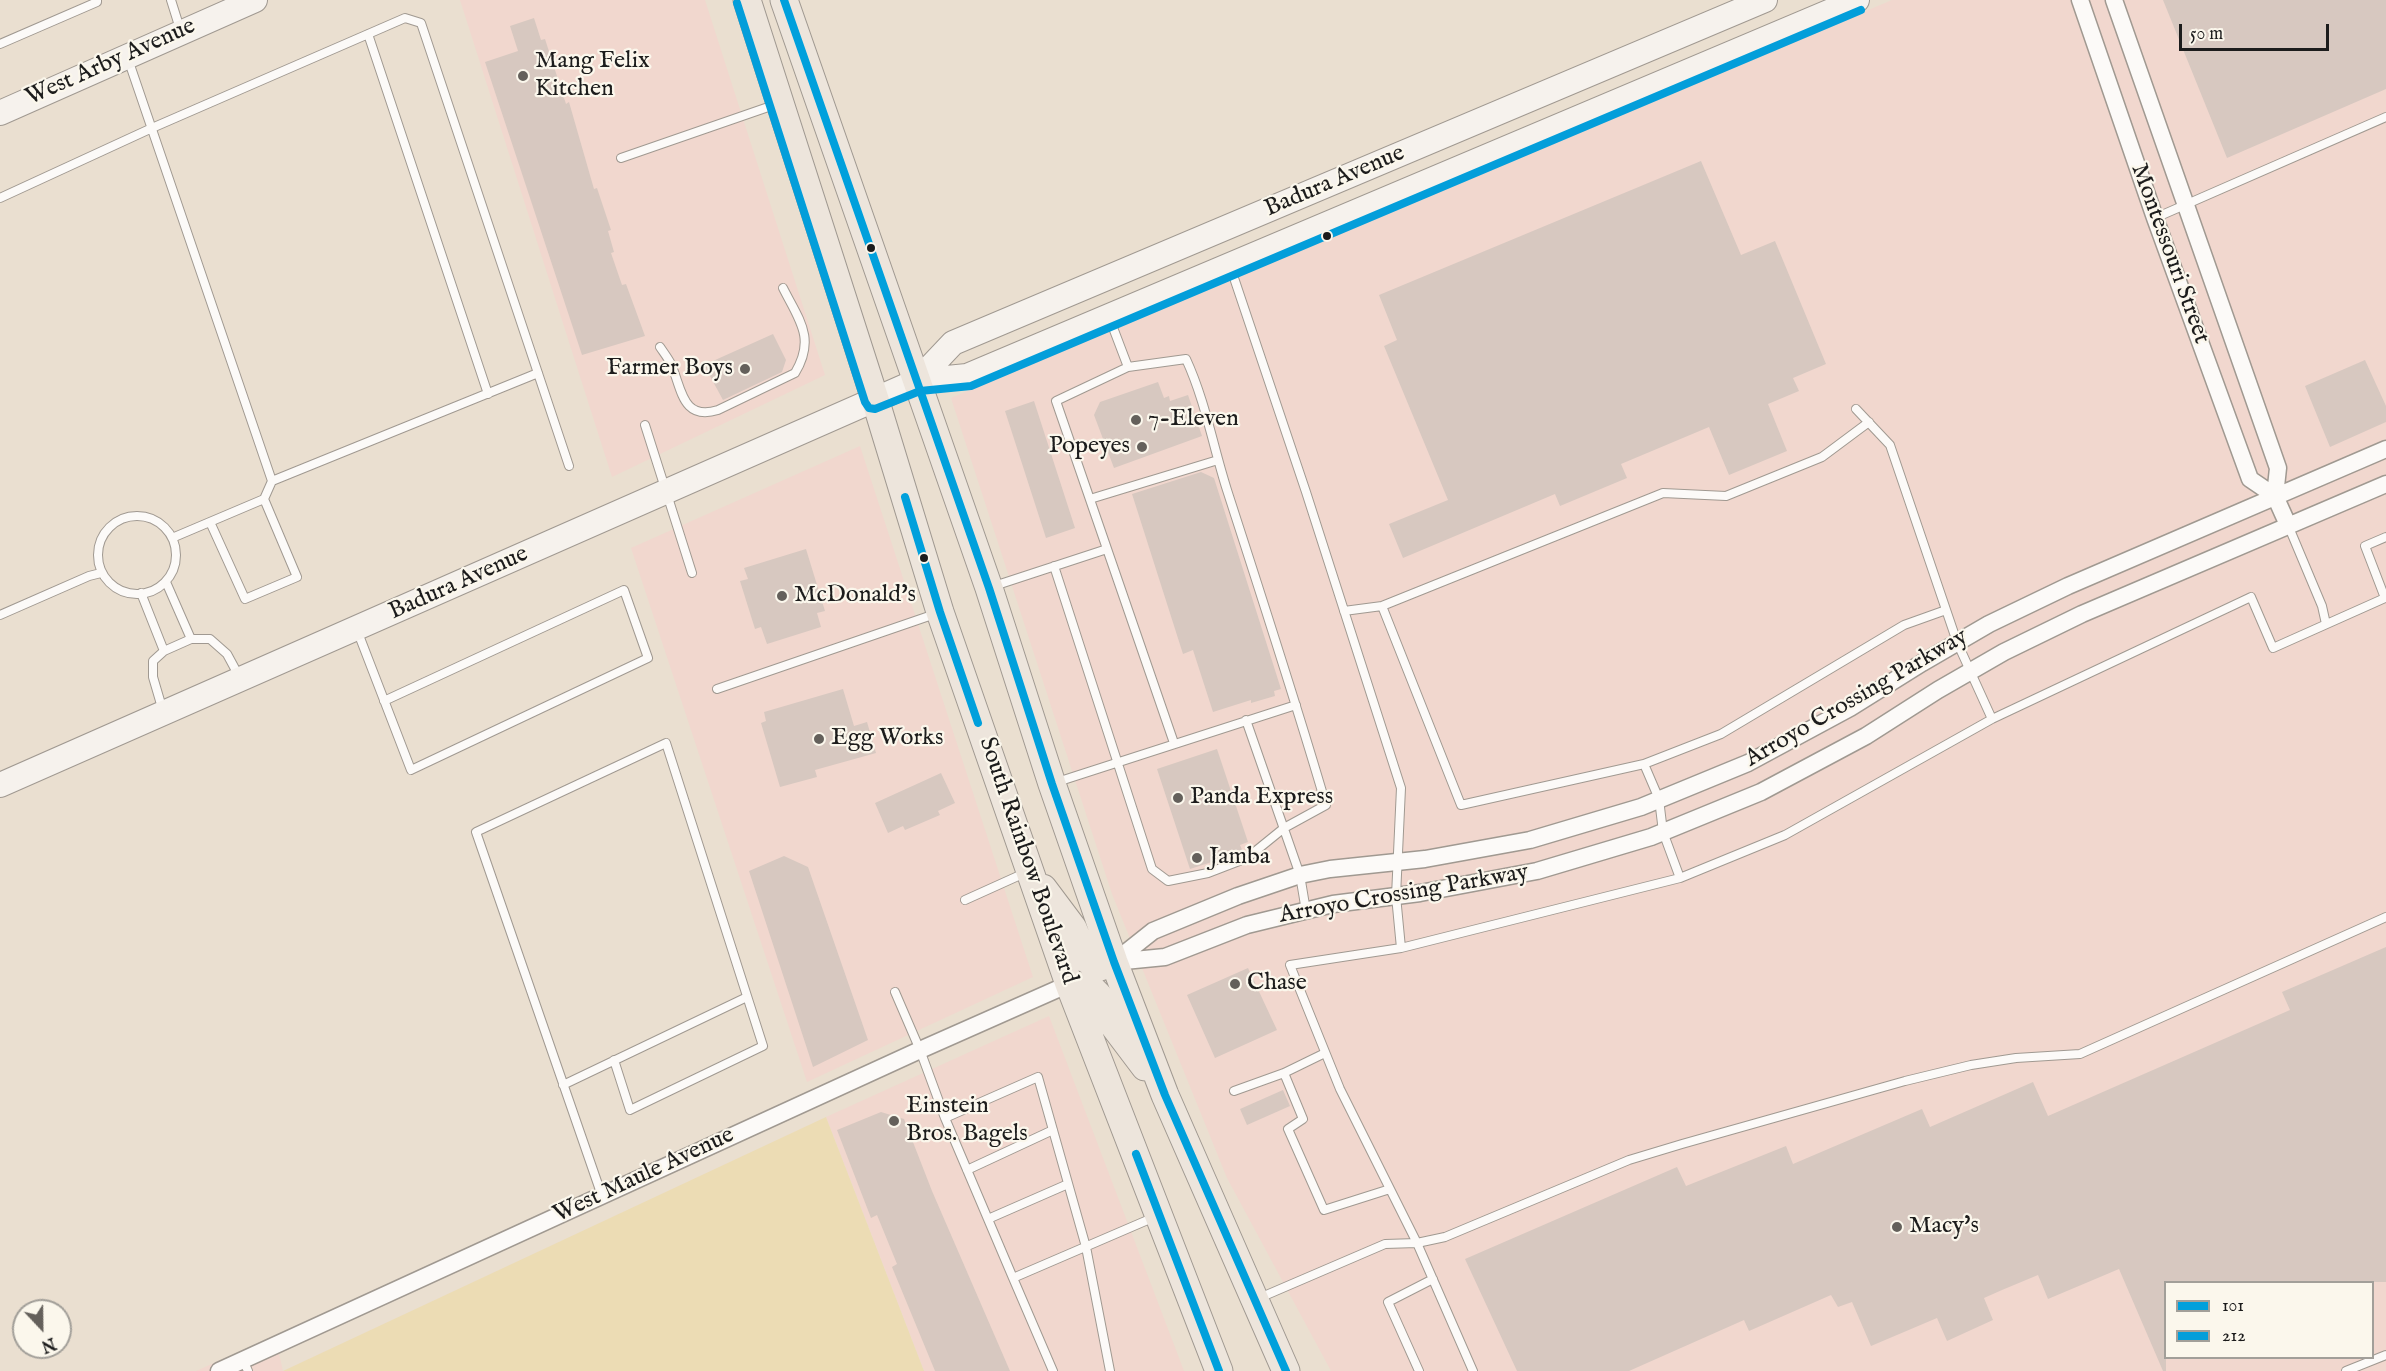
<!DOCTYPE html>
<style>
body{margin:0}
#map{position:relative;width:2386px;height:1371px;overflow:hidden;background:#eadfd0;font-family:"IM FELL English",serif}
canvas{display:block}
.legend{position:absolute;left:2164px;top:1281px;width:210px;height:78px;box-sizing:border-box;background:#fbf7ec;border:2px solid #a29f99;margin:0;padding:8px 10px;list-style:none;font-size:18px;color:#1c1c1c}
.legend li{display:flex;align-items:center;gap:12px;height:30px}
.legend b{width:30px;border:2px solid #a29f99}
.north{position:absolute;left:12px;top:1299px;width:60px;height:60px;box-sizing:border-box;background:#fbf7ec;border:2px solid #a29f99;border-radius:50%;rotate:158deg;font-size:16px;font-weight:700;line-height:24px;text-align:center;color:#1c1c1c}
.north::after{content:'';display:block;margin:auto;width:21px;height:27px;background:#64605b;clip-path:polygon(50% 0,100% 100%,50% 72%,0 100%)}
.scale{position:absolute;left:2179px;top:24px;width:150px;height:27px;box-sizing:border-box;border:3px solid #1c1c1c;border-top:0;padding-left:8px;font-size:18px;line-height:21px;white-space:nowrap;color:#1c1c1c;-webkit-text-stroke:4px #fbf7ec;paint-order:stroke}
</style>
<div id="map">
<canvas width="2386" height="1371"></canvas>
<ul class="legend">
<li><b style="height:8px;background:#00a0dc"></b>101</li>
<li><b style="height:8px;background:#039eda"></b>212</li>
</ul>
<div class="north">N</div>
<div class="scale">50 m</div>
</div>
<script>
const ctx = document.querySelector('canvas').getContext('2d');
ctx.lineJoin = 'round';
function fill(path, color) { ctx.fillStyle = color; ctx.fill(path, 'evenodd'); }
function stroke(path, color, width, dash) { ctx.strokeStyle = color; ctx.lineWidth = width; ctx.lineCap = dash ? 'butt' : 'round'; ctx.setLineDash(dash || []); ctx.stroke(path); }
function write(font, color, halo, rows, align = 'center') {
  ctx.font = font + ' "IM FELL English",serif'; ctx.lineWidth = 4.5; ctx.setLineDash([]); ctx.textBaseline = 'middle'; ctx.strokeStyle = halo; ctx.fillStyle = color; for (const [text, x, y, turn = 0] of rows) {
    ctx.save(); ctx.translate(x, y); ctx.rotate((+turn || 0) * Math.PI / 180); ctx.textAlign = isNaN(turn) ? turn : align; if (halo) ctx.strokeText(text, 0, 0); ctx.fillText(text, 0, 0); ctx.restore();
  }
}
fill(new Path2D(`
 M460 0H705L825 375 612 477Z
 M1892 0H2386V1371H1331L1227 1178 1112 894 951 398ZM2166 1282H2372V1358H2166Z
 M860 446 1033 977 807 1082 631 548Z
 M1049 1016 1184 1371H924L826 1117Z
 M275 1336 283 1371H196Z`), '#f1d7ce');
fill(new Path2D(`
 M826 1117 924 1371H283Z`), '#ecdcb4');
fill(new Path2D(`
 M2163 0H2386V89L2227 158Z
 M534 18 541 40 545 39 566 104 569 102 594 189 597 188 611 230 608 231 614 252 611 253 622 285 626 284 645 336 582 355 485 62 518 51 510 26Z
 M1701 161 1741 255 1775 241 1826 364 1793 378 1799 391 1768 404 1787 451 1729 475 1709 427 1621 464 1627 478 1560 506 1555 494 1403 558 1389 524 1448 500 1384 346 1397 340 1379 295Z
 M773 334 786 360 782 372 723 400 704 365Z
 M2365 360 2386 406V422L2330 447 2305 386Z
 M1158 382 1164 398 1169 396 1170 401 1188 395 1202 436 1114 468 1094 415 1100 402Z
 M1034 401 1075 528 1046 538 1005 411Z
 M1201 472 1214 478 1281 689 1274 691 1275 696 1251 703V700L1213 712 1193 650 1183 654 1132 494Z
 M806 549 825 611 817 613 821 627 767 644 761 627 755 629 740 581 748 579 744 568Z
 M843 689 854 726 867 722 876 753 815 770 817 777 780 787 761 723 766 721 764 712Z
 M1217 749 1248 842 1240 845 1243 852 1190 869 1157 769Z
 M941 773 955 803 938 811 940 815 905 830 903 826 888 833 875 803Z
 M784 856 808 867 868 1040 813 1067 749 871Z
 M2386 947V1282H2166V1371H2163L2119 1269 2048 1299 2038 1275 2002 1290 1984 1298 1993 1320 1947 1341 1937 1318 1871 1346 1852 1302 1838 1307 1831 1295 1749 1331 1744 1320 1629 1371H1517L1465 1259 1677 1167 1686 1186 1786 1146 1793 1164 1922 1109 1930 1127 2033 1082 2048 1116 2290 1010 2282 992Z
 M1248 968 1277 1030 1215 1058 1187 995Z
 M1283 1090 1290 1106 1247 1125 1240 1109Z
 M881 1112 904 1119 932 1191 1010 1371H935L892 1267 897 1264 877 1215 871 1218 837 1130Z`), '#d7c8c0');
const lane = new Path2D(`
 M171 0 181 32
 M368 34 488 394
 M0 44 97 2V0
 M128 59 272 481 264 499 172 538
 M621 158 777 104
 M0 198 152 128 405 18 421 23 569 466
 M2155 218 2386 117
 M1230 266 1306 492 1401 788 1396 896 1401 948
 M1109 317 1128 367
 M660 347C664 353 668 358 671 364 682 389 682 421 718 410L795 373C816 338 799 320 783 288
 M1856 409 1890 445 1957 642 1992 719
 M645 425 692 573
 M272 481 538 373
 M1090 499 1218 460
 M98 555a39 39 0 1 1 78 0a39 39 0 1 1-78 0Z
 M210 522 245 599 297 577 264 499
 M2288 525 2322 606 2326 624
 M1054 566 1152 869 1168 881 1208 873 1247 858 1284 828 1326 805C1295 699 1261 595 1227 490 1213 446 1205 400 1186 359L1128 367 1056 401 1174 743
 M166 582 191 639H210L227 654 240 678
 M991 587 1107 549
 M141 593 164 651 153 661V677L163 711
 M1382 606 1461 805 1644 764 1659 799 1663 832 1680 878
 M1344 611 1382 606 1663 493 1726 496 1822 457 1869 422
 M0 615 89 576 101 573
 M357 630 411 770 648 658 624 590 384 701
 M164 651 191 639
 M717 689 938 613
 M1246 720 1300 875 1306 911
 M1644 764 1721 734 1904 625 1946 610
 M1054 783 1296 705
 M965 900 1027 872
 M895 992 920 1050 945 1118 1038 1077 1086 1247 1110 1371
 M1284 1073 1303 1119 1288 1129 1324 1210 1390 1189
 M563 1085 747 997
 M1234 1091 1284 1073 1325 1053
 M945 1118 1013 1278
 M967 1170 1053 1130
 M602 1196 476 832 666 743 763 1046 630 1110 614 1060
 M988 1219 1068 1184
 M1257 1299 1385 1244 1417 1243 1445 1237 1629 1160 1682 1144 1905 1081 1971 1065 2016 1058 2080 1054 2386 917
 M243 1360 248 1371
 M1053 1371 1013 1278 1157 1216
 M1419 1371 1388 1302 1433 1279
 M1473 1371 1417 1243 1340 1089 1290 965 1401 948 1680 878 1785 835 1992 719 2251 597 2273 648 2385 598 2365 546 2386 537
 M2346 1371 2386 1355`);
const street = new Path2D(`
 M2080 0 2155 218 2250 479 2275 496
 M2114 0 2278 468 2275 496 2288 525
 M1114 962 1153 931 1238 896 1300 875 1330 869 1425 859 1530 840 1641 807 1748 763 1850 708 1922 663 1989 624 2068 586 2386 449
 M1114 962 1165 957 1247 925 1333 904 1420 893 1537 871 1651 837 1761 792 1866 736 1938 690 2004 652 2082 614 2386 484
 M219 1371 920 1050 1069 984`);
const secondary = new Path2D(`
 M0 113 255 0
 M917 381 953 343 1765 0
 M0 785 917 381 967 376 1857 0`);
const primary = new Path2D(`
 M747 0 875 399 940 612 1069 984 1219 1371
 M784 0 989 588 1052 784 1114 962 1165 1095 1286 1371
 M1043 888 1073 928 1086 959 1100 967 1114 962
 M1069 984 1090 987 1098 995 1111 1022 1145 1067`);
stroke(lane, '#a09991', 10);
stroke(street, '#a09991', 19);
stroke(secondary, '#a09991', 26);
stroke(primary, '#a09991', 29);
stroke(lane, '#fcfaf8', 8);
stroke(street, '#fcfaf8', 16);
stroke(secondary, '#f6f2ed', 24);
stroke(primary, '#ede5dc', 27);
stroke(new Path2D(`
 M784 0 989 588 1052 784 1114 962 1165 1095 1286 1371
 M905 497 940 612 978 723
 M1136 1154 1219 1371`), '#00a0dc', 8);
stroke(new Path2D(`
 M737 3 865 402 869 408 875 409 920 391 971 386 1861 10`), '#039eda', 8);
for (const [x, y, r, color] of [
 [523,76,6,"#64605b"],
 [1327,236,5,"#1c1c1c"],
 [871,248,5,"#1c1c1c"],
 [745,369,6,"#64605b"],
 [1136,420,6,"#64605b"],
 [1142,447,6,"#64605b"],
 [924,558,5,"#1c1c1c"],
 [782,596,6,"#64605b"],
 [819,739,6,"#64605b"],
 [1178,798,6,"#64605b"],
 [1197,858,6,"#64605b"],
 [1235,984,6,"#64605b"],
 [894,1121,6,"#64605b"],
 [1897,1227,6,"#64605b"]
]) { const dot = new Path2D(); dot.arc(x, y, r, 0, 2 * Math.PI); ctx.fillStyle = color; ctx.fill(dot); stroke(dot, '#fbf7ec', 2); }
write('24px', '#1c1c1c', '#fbf7ec', [
 ["Mang Felix",535,62],
 ["Kitchen",535,90],
 ["Farmer Boys",733,369,"right"],
 ["7-Eleven",1148,420],
 ["Popeyes",1130,447,"right"],
 ["McDonald's",794,596],
 ["Egg Works",831,739],
 ["Panda Express",1190,798],
 ["Jamba",1209,858],
 ["Chase",1247,984],
 ["Einstein",906,1107],
 ["Bros. Bagels",906,1135],
 ["Macy's",1909,1227]
], 'left');
write('24px', '#1c1c1c', '#fbf7ec', [
 ["West Arby Avenue",111,63,-24],
 ["Badura Avenue",1335,182,-23],
 ["Montessouri Street",2169,254,70],
 ["Badura Avenue",459,584,-24],
 ["Arroyo Crossing Parkway",1857,699,-30],
 ["South Rainbow Boulevard",1027,861,71],
 ["Arroyo Crossing Parkway",1404,895,-10],
 ["West Maule Avenue",644,1176,-25]
]);
</script>
